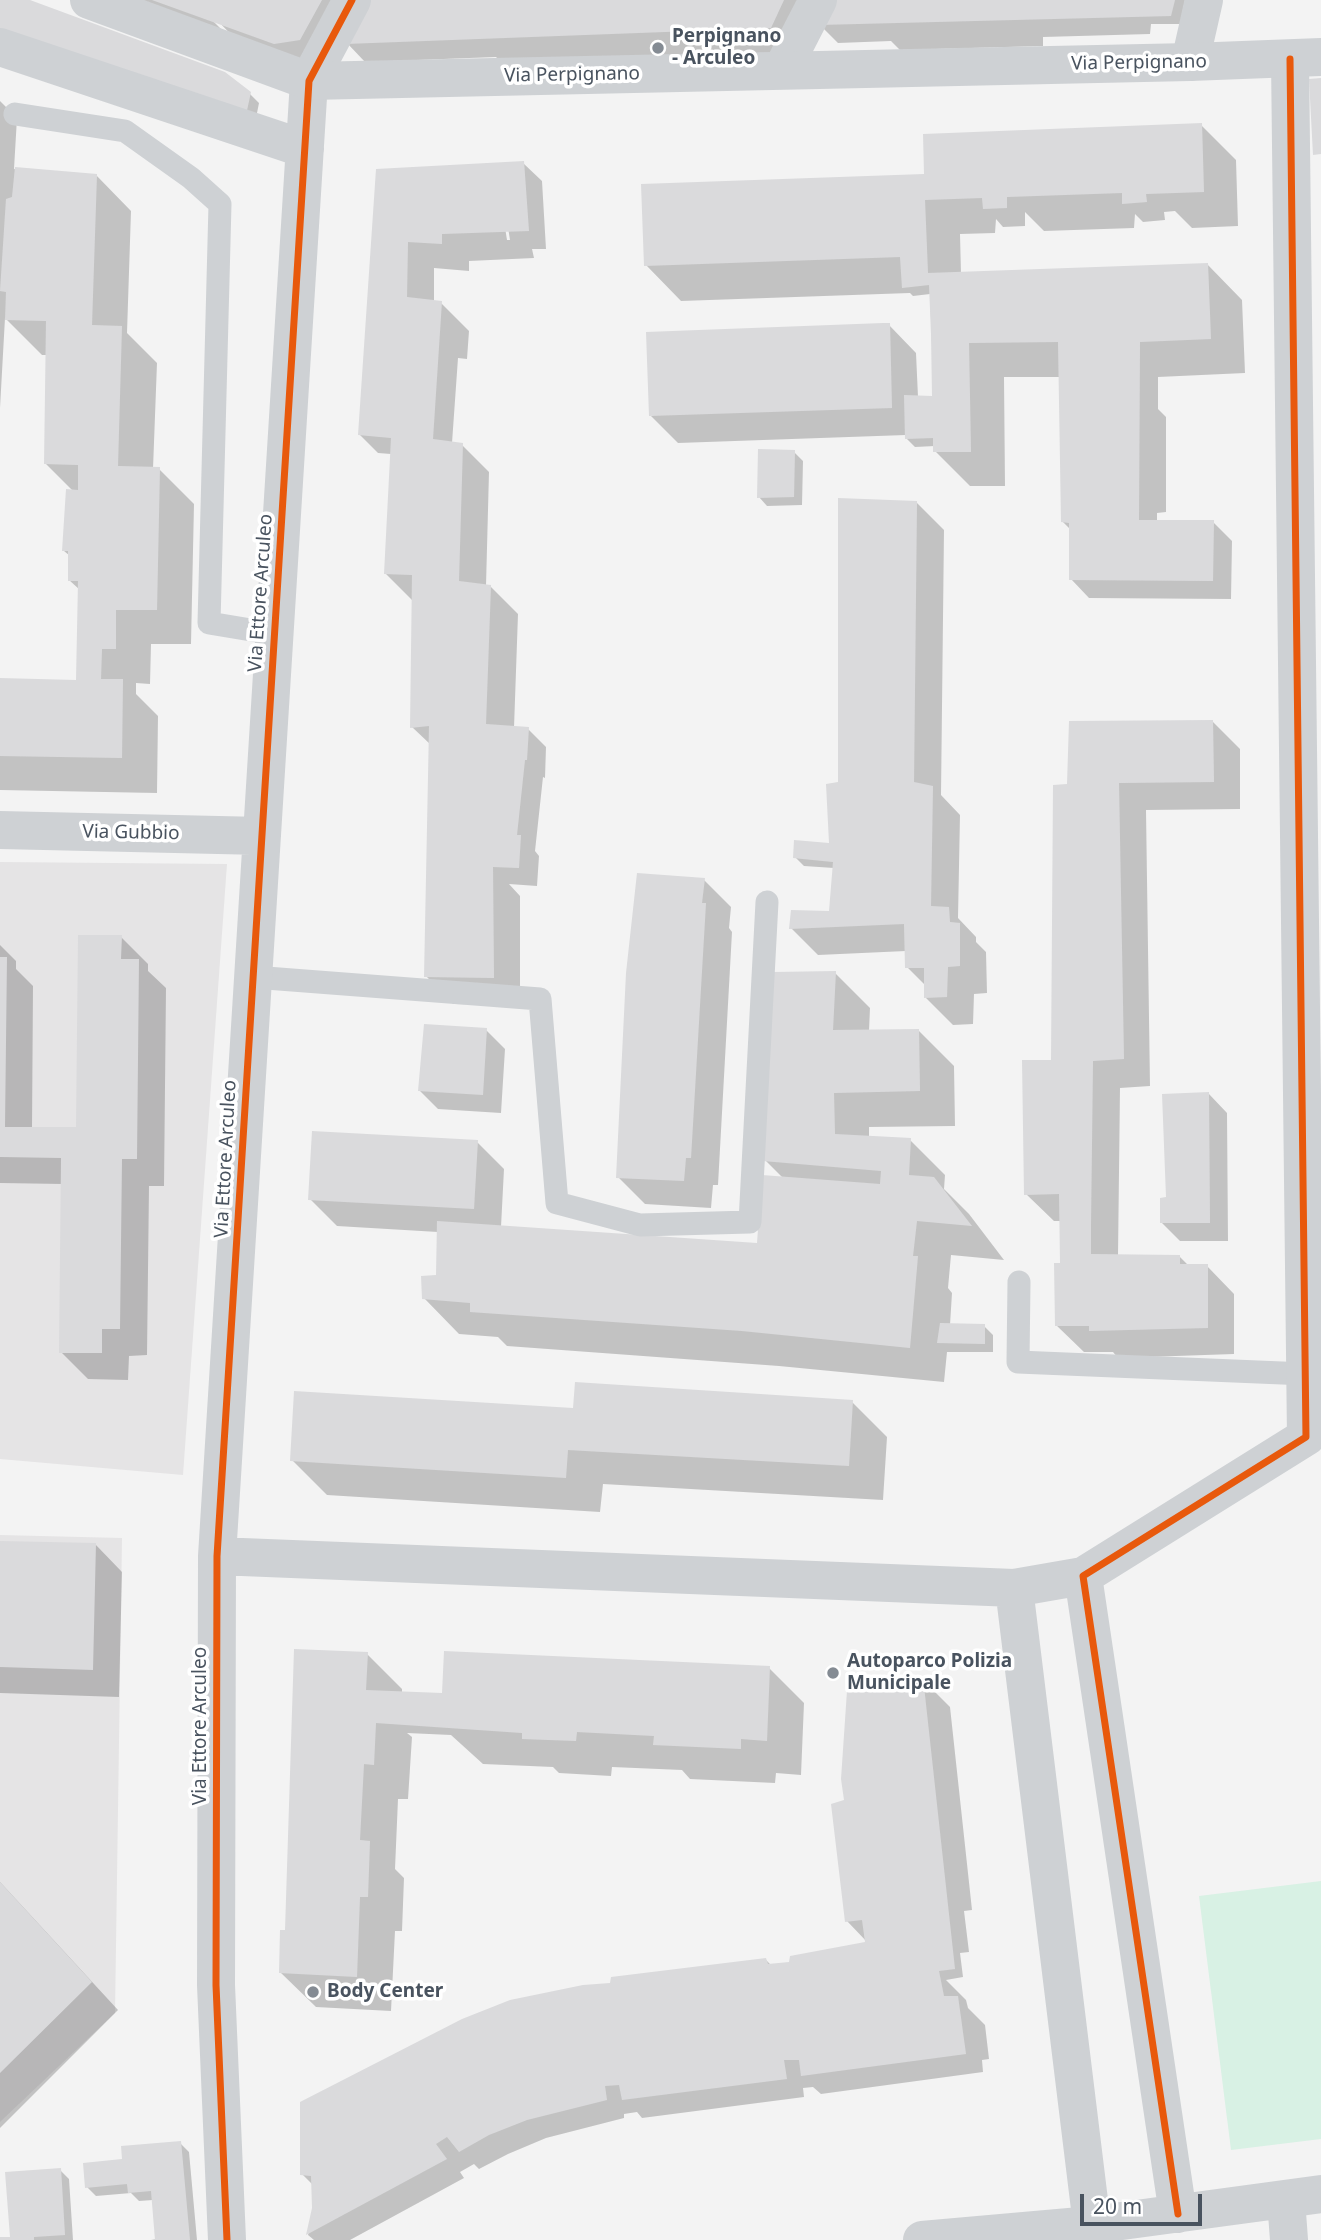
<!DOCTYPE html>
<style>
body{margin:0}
#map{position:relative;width:1321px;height:2240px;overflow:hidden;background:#f3f3f3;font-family:"Noto Sans",sans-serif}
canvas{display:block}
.scale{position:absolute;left:1080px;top:2194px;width:122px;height:32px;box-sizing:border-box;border:4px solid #49535f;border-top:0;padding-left:9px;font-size:21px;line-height:24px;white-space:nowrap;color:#49535f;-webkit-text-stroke:5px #fff;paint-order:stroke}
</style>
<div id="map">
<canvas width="1321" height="2240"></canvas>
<div class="scale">20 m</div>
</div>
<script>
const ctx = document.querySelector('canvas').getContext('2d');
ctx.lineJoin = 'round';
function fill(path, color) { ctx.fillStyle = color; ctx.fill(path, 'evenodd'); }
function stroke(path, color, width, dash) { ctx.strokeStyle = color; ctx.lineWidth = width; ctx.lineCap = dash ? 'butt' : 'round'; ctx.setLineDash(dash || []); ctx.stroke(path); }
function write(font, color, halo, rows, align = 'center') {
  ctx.font = font + ' "Noto Sans",sans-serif'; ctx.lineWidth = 7; ctx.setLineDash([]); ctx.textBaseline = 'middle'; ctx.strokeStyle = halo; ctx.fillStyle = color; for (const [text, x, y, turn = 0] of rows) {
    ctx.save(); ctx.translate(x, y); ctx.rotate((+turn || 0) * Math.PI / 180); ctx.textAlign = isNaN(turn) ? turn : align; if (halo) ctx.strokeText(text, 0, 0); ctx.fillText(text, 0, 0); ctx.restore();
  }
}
fill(new Path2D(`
 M0 862 227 864 183 1475 0 1459Z
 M0 1535 122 1538 115 2013 0 2122Z`), '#e5e4e5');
fill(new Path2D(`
 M1321 1881V2139L1231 2150 1199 1896Z`), '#d8f1e4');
fill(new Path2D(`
 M0 0H24L250 94 259 103 255 123Z
 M122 0H350L319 58 294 62 246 50 214 17 211 19 240 48Z
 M369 0H1185L1180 24H1151L1150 34 1043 37V46L900 50 891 41 838 43 823 28 807 61 505 66 496 57 365 62 347 43Z
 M0 101 17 118 14 169 96 175 131 211 127 333 157 363 153 469H159L194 504 191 644H151L150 684 136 683V694L158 716 157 793 0 790V680L78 682 80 590 69 580 70 556 64 551 73 491 45 463 47 355H42L5 318 0 408Z
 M1201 125 1236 160 1238 226 1192 228 1175 211 1164 212 1165 220 1143 222 1135 214 1134 228 1044 231 1025 212V226L1003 227 996 219 995 233 960 234 961 274 1207 264 1242 300 1245 373 1158 377V409L1166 417V512L1157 513V521L1213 522 1232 541 1231 599 1089 598 1071 579V530L1062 521 1061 377H1004L1005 486H970L935 451V446L915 447 906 438V435L678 443 651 416 889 325 916 353 918 397 934 401 930 294 913 296 910 293 681 301 646 265 926 175Z
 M523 163 542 181 546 249H532L534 258 469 261V271L434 268V302L441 303 469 331 467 359 458 358 452 443 462 445 489 472 486 586H490L518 614 514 728 528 729 546 747 545 778 543 777 535 851 539 856 537 886 509 884 520 896V1005L453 1004 426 976 431 745 412 727 413 601 385 573 391 454 378 453 360 435 378 170ZM504 221H507L510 240H507Z
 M794 452 803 461 802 505 767 506 759 497Z
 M916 502 944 530 941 795 960 815 958 918 976 937V942L986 952 987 993 974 994 973 1024 953 1025 926 998V986L907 967 906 951 818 955 791 928 831 912 834 868 804 866 795 857 831 844 840 784Z
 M1212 721 1240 749V809L1146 810 1150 1086 1120 1088 1118 1256H1179L1189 1266H1207L1234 1294V1354L1118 1358 1113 1352H1084L1056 1325 1062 1265 1061 1221H1054L1026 1194 1053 1062 1069 786Z
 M704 880 731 907 729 928 732 932 718 1185H713L711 1208 645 1204 618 1177Z
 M121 937 148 964V971L166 988 164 1186H149L147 1355 129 1356 128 1380 88 1379 61 1352 63 1184 0 1183V945L16 961V969L33 986 32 1129H77Z
 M835 973 870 1008 869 1031 918 1030 954 1066 955 1126 869 1127V1138L910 1140 945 1175 944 1189 969 1214 1004 1260 951 1255 948 1288 952 1293 950 1325 984 1326 993 1335V1352H947L944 1382 779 1366 507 1346 498 1337 459 1334 424 1298 437 1277 438 1232 337 1226 310 1199 477 1142 504 1169 501 1227 758 1245 783 1178 765 1160Z
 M486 1030 505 1049 501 1113 438 1109 419 1090Z
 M1209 1094 1227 1113 1228 1241H1180L1162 1223Z
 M852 1402 887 1437 883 1500 603 1484 600 1512 327 1495 292 1460 574 1410Z
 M0 1543 95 1544 122 1572 119 1697 0 1693Z
 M367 1654 402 1689V1693L441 1695 769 1668 804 1703 801 1775 776 1773 775 1783 690 1779 682 1770 612 1767 611 1776 559 1773 553 1767 483 1764 451 1735 407 1733 412 1737 408 1799H398L395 1869 404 1878 402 1931H395L391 2011 316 2007 280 1972 286 1932Z
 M922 1679 950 1707 972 1910 964 1911 969 1952 960 1953 963 1977 946 1980 966 2000 968 2008 985 2025 989 2059 982 2060 983 2072 821 2094 813 2087 803 2088 804 2097 642 2118 637 2112 624 2114V2118L546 2138 508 2154 479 2169 474 2164 460 2172 464 2178 350 2240H314L308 2235 314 2209V2186L302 2174 610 1985 765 1959 772 1966 790 1964 868 1943 847 1921 846 1802Z
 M0 1882 118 2010 0 2128Z
 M180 2143 189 2152 197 2240H151L157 2239 153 2200 139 2201 131 2193 96 2196 87 2187Z
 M60 2170 69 2179 73 2240H0L12 2238Z`), '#0003');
fill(new Path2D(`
 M0 0H30L225 72 251 92 246 115 0 30Z
 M152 0H322L300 40 274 44Z
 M367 0H784L771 28 345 44Z
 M830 0H1175L1171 16 818 25Z
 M1321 78V154L1313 155 1309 79Z
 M1202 123 1204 192 1146 194 1147 202 1122 204V193L1007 197V208L983 209 982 198 925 200 928 273 1208 263 1211 339 1140 342 1139 520H1214L1213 581 1069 580V523L1061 522 1058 342 969 343 971 452H933V438L905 439 904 395 932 396 931 334 929 285 902 288 900 257 644 266 641 184 924 174 923 134Z
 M524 161 529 231 442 234V244L408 242 407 297 442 301 433 439 463 443 459 581 491 585 486 724 529 727 527 760H525L517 835H521L519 868 493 867 494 978 424 977 429 726 410 728 412 575 384 574 391 438 358 435 376 169Z
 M15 167 97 174 92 325 122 326 118 466 160 467 157 610H116V649H102L101 679H123L122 758 0 756V678L76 680 78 581H68V551H62L66 489 78 490V465L44 464 46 321 5 320 6 292 0 291 6 199 12 197Z
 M883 323H890L892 408 649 416 646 332Z
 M758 449 795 450 794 497 757 498Z
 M838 498 917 501 914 782 933 786 931 906 949 907 950 922 960 923V966L948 967 947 997 924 998V968H905L904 924 789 929 791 910 829 911 833 862 793 858 794 840 829 843 826 784 838 782Z
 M1213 720 1214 782 1119 783 1124 1059 1093 1061 1091 1224V1254L1180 1255V1264H1208V1328L1089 1331V1326H1055L1054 1263H1060L1059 1194 1024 1195 1022 1060H1051L1053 785 1067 784 1069 721Z
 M637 873 705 878 702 903H706L691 1158H686L684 1181 616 1178 626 973Z
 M78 935H122L121 959H139L137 1159H122L120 1329H102V1353H59L61 1158 0 1157V957H7L5 1127H76Z
 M836 971 833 1030 919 1029 920 1091 834 1093 835 1134 911 1138 909 1175 934 1177 972 1226 917 1221 913 1256H918L910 1348 742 1331 470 1312V1303L422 1299 421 1276 436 1275 437 1221 757 1243 762 1175 880 1184 881 1171 763 1161 773 972Z
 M424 1024 487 1028 483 1095 418 1091Z
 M1209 1092 1210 1223H1160V1198L1166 1197 1162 1094Z
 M312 1131 478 1140 474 1209 308 1200Z
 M940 1323 985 1324V1344L937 1343Z
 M575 1382 853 1400 849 1466 568 1450 566 1478 290 1461 294 1391 573 1408Z
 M0 1541 96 1543 93 1670 0 1667Z
 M294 1649 368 1652 366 1690 442 1693 444 1651 770 1666 767 1741 741 1739V1749L653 1745 654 1736 577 1732 576 1741 522 1739V1733L376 1723 374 1765 364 1764 360 1840 370 1841 368 1897H360L357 1977 279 1973 280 1930H285Z
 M848 1676 923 1677 955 1969 939 1971 944 1996H958L966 2054 801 2076 799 2060H784L787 2079 622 2100 619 2085 605 2086 607 2100 527 2120 489 2135 459 2152 447 2137 436 2144 447 2159 306 2235 312 2208 311 2176 300 2175V2102L462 2019 510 2000 583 1985 610 1983 611 1977 766 1958 768 1964 789 1962 790 1956 865 1942 862 1920 845 1922 831 1804 844 1800 841 1779Z
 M0 1882 92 1982 0 2073Z
 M181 2141 190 2240H155L151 2191 128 2193 127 2184 85 2188 83 2163 122 2159 121 2146Z
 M61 2168 65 2235 34 2237V2240H0V2237H10L5 2172Z`), '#dadadc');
stroke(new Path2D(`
 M15 114 125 131 191 178 220 204 209 623 275 634
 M253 977 540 999 557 1203 640 1225 750 1222 767 902
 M1019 1282 1018 1362 1306 1374`), '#ced1d4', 23);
stroke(new Path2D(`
 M0 47 305 149
 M1190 62 1204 0
 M782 70 818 0
 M0 830 262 836
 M217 1556 1014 1588 1083 1576
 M1014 1588 1092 2225
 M1286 2199 1289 2240
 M1178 2214 1083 1576 1306 1437 1290 59
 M227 2240 216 1985 217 1556 309 81 352 0
 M922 2240 1092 2225 1321 2194`), '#ced1d4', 38);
stroke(new Path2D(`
 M89 0 309 81 1190 62 1321 57`), '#ced1d4', 38);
stroke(new Path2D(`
 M1178 2214 1083 1576 1306 1437 1290 59
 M227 2240 216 1985 217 1556 309 81 352 0`), '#e8590c', 7);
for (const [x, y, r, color] of [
 [658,48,7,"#848b93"],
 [833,1673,7,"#848b93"],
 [313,1992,7,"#848b93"]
]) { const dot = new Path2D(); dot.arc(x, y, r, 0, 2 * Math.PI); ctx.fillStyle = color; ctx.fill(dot); stroke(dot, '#fff', 2.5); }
write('bold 19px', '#49535f', '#fff', [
 ["Perpignano",672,37],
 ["- Arculeo",672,59],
 ["Autoparco Polizia",847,1662],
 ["Municipale",847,1684],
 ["Body Center",327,1992]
], 'left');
write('19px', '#49535f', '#fff', [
 ["Via Perpignano",1139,63,-1],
 ["Via Perpignano",572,75,-1],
 ["Via Ettore Arculeo",261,593,-86],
 ["Via Gubbio",131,833,1],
 ["Via Ettore Arculeo",226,1159,-87],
 ["Via Ettore Arculeo",201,1726,-90]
]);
</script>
